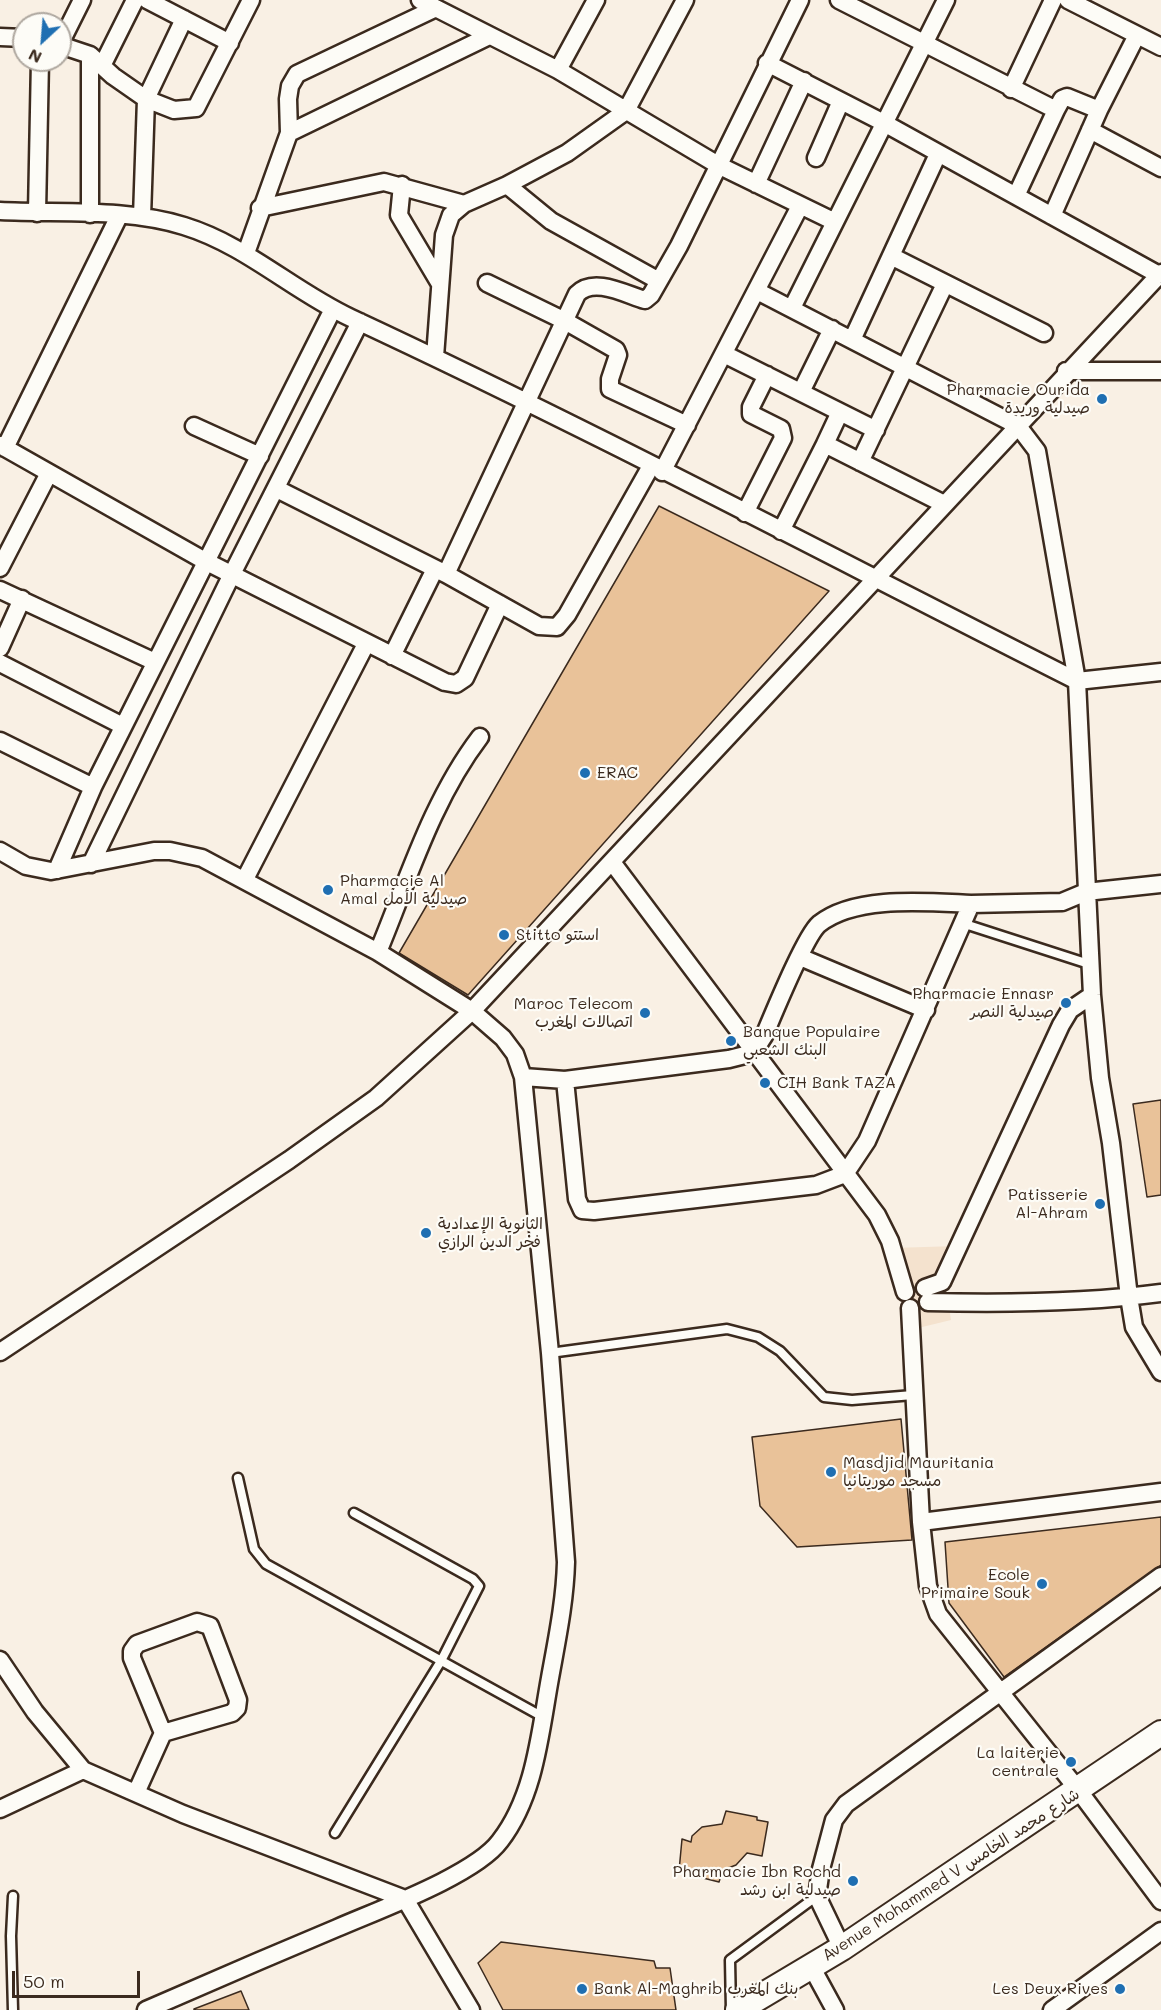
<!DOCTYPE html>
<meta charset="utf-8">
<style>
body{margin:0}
#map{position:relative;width:1161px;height:2010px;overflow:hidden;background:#f9f0e4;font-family:Mali,sans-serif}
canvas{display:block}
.north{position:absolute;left:12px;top:12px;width:60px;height:60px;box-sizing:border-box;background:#fdfcf7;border:2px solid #afa8a0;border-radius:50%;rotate:206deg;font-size:16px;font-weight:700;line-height:24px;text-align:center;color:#3b2a1e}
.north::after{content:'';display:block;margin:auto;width:21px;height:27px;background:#1f6fb2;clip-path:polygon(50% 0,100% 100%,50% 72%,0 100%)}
.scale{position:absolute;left:12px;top:1971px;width:128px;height:27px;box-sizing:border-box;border:3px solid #3b2a1e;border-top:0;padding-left:8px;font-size:18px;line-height:21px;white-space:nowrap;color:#3b2a1e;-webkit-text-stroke:4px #fdfcf7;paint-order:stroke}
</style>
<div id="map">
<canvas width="1161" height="2010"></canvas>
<div class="north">N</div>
<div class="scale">50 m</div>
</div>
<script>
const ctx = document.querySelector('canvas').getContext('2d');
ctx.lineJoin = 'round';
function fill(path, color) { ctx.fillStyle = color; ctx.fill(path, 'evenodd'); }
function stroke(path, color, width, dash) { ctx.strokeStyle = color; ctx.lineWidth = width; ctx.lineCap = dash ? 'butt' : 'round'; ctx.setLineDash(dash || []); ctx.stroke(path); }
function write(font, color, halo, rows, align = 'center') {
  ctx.font = font + ' Mali,"Playpen Sans Arabic",sans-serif'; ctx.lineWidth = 4.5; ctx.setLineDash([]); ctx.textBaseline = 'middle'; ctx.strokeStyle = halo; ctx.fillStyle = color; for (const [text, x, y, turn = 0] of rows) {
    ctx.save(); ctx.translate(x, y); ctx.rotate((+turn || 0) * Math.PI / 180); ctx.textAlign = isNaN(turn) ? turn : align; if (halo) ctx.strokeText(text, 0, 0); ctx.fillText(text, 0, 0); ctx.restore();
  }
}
fill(new Path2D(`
 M957 1246 944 1273 951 1320 910 1330 892 1248Z`), '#f4e2ce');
const building = new Path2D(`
 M659 506 829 591 468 995 399 953Z
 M1161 1100V1195L1147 1197 1133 1104Z
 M901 1419 912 1540 797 1547 760 1506 752 1437Z
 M1161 1517V1565L1004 1677 949 1603 945 1542Z
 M726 1811 757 1817V1820L768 1822 762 1856 747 1853 736 1865 723 1870 719 1882 699 1877 700 1874 679 1871 682 1839 691 1842 692 1836 702 1827 722 1824Z
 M501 1942 654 1961 656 1968H670L676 2010H503L478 1963Z
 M241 1991 249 2010H194V2009Z`);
fill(building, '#e9c299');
stroke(building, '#3b2a1e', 1.5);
const lane = new Path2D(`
 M965 924 1092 965
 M550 1353 727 1329 758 1337 780 1351 824 1397 852 1400 913 1395
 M238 1478 254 1549 266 1564 543 1717
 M335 1833 441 1661 479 1586 473 1579 354 1513
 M13 2010 11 1936 13 1896
 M731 2010 730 1960 817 1896`);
const street = new Path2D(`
 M147 0 230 43
 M420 0 558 70 718 165 833 221
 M839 0 1056 110 1016 196
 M1068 0 1161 47
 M0 37 24 38
 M60 44 82 0
 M60 45 90 55 113 76 146 99 184 19
 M767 63 884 123 1159 275
 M102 66 135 0
 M558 70 596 0
 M1011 89 1053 0
 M1056 110 1062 99 1067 97 1099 110
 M1090 130 1161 168
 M289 133 489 36
 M816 158 841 101
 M756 184 804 81
 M402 185 399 215 440 284
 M507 185 551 221 659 281
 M260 208 384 182 464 204
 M0 211C60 214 126 208 184 226 246 245 293 291 351 318 596 432 835 559 1077 681L1161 672
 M37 213 40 60
 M90 214V55
 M1052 216 1099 110 1137 35
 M142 217 146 99 174 110 196 108 251 0
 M246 253 289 133 288 99 290 86 297 74 436 8
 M891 256 1044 333
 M487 283 565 321 616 350 618 355 610 379V389L687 425
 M757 291 1018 426 1037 451 1077 681 1092 995 1100 1078 1111 1143 1129 1297 1134 1327 1161 1372
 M792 308 946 0
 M852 340 938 154
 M724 354 876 430
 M435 357 444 235 451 215 464 204 507 185 567 153 626 111 685 0
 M1066 371H1161
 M801 392 832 329
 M194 426 260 456
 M825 444 840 412
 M0 445 205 561 445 682 456 684 465 678 500 604
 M5 448 119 216
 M860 462 945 284
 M662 472 800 206
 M277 489 446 574 539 626 557 627 567 615 651 466
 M745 513 783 438 781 429 751 414V407L767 375
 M781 531 825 444 944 504
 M0 568 49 473
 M446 574 577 294C594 276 627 295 645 300L651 295 679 246 800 0
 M0 590 155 662
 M0 648 22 599
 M392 656 435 569
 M0 663 123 726
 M0 741 93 787
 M0 851 26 866 51 871 154 851H170L202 858 378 952 472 1011 503 1038 515 1054 523 1077 550 1353 566 1562C565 1601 557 1639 550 1678 540 1733 535 1796 500 1841 475 1875 378 1910 337 1928 273 1955 210 1982 146 2010
 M612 862 877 1215 890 1241 905 1292
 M91 864 232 574 360 322
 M57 870 93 787 333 309
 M245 879 366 644
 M378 952C408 880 432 800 480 737
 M800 957 926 1010
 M523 1077 565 1080 729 1059 753 1053 764 1036C773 1015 805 936 819 924 855 895 927 902 971 904
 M565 1080 577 1199 582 1210 594 1211 816 1185 845 1174 867 1141 971 904 1062 902 1086 892 1161 884
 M925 1288 942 1282 1061 1025 1070 1010 1092 995
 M928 1302C1005 1304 1085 1303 1161 1293
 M910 1308 921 1522 928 1586 938 1614 1079 1791 1161 1901
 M0 1352 289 1160 376 1098 472 1011 1161 273
 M921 1522 1161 1492
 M0 1660 35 1712 83 1770 183 1814 405 1899
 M136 1793 163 1733 132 1658V1651L137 1644 197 1622 210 1626 238 1700 237 1708 232 1713 163 1733
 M0 1809 83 1770
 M405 1899 471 2010
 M842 1948 817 1896 821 1869 834 1820 846 1804 1161 1576
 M811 1966 835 2010
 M1052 2010 1161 1931`);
const secondary = new Path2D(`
 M738 2010 842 1948 1161 1733`);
stroke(lane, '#3b2a1e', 13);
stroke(street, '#3b2a1e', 21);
stroke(secondary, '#3b2a1e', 28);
stroke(lane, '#fdfcf7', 8);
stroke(street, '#fdfcf7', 16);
stroke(secondary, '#fdfcf7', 24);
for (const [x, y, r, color] of [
 [1102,399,6,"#1f6fb2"],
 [585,773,6,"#1f6fb2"],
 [328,890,6,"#1f6fb2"],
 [504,935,6,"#1f6fb2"],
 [1066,1003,6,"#1f6fb2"],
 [645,1013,6,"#1f6fb2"],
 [731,1041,6,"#1f6fb2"],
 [765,1083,6,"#1f6fb2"],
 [1100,1204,6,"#1f6fb2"],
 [426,1233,6,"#1f6fb2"],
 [831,1472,6,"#1f6fb2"],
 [1042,1584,6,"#1f6fb2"],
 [1071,1762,6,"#1f6fb2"],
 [853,1881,6,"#1f6fb2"],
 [582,1989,6,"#1f6fb2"],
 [1120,1989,6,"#1f6fb2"]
]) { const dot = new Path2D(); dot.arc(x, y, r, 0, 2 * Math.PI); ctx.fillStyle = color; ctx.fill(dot); stroke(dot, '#fdfcf7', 2); }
write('16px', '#3b2a1e', '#fdfcf7', [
 ["Pharmacie Ourida",1090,390],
 ["صيدلية وريدة",1090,408],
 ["ERAC",597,773,"left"],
 ["Pharmacie Al",340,881,"left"],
 ["Amal صيدلية الأمل",340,899,"left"],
 ["Stitto استتو",516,935,"left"],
 ["Pharmacie Ennasr",1054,994],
 ["صيدلية النصر",1054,1012],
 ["Maroc Telecom",633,1004],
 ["اتصالات المغرب",633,1022],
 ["Banque Populaire",743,1032,"left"],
 ["البنك الشعبي",743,1050,"left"],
 ["CIH Bank TAZA",777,1083,"left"],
 ["Patisserie",1088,1195],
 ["Al-Ahram",1088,1213],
 ["الثانوية الإعدادية",438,1224,"left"],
 ["فخر الدين الرازي",438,1242,"left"],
 ["Masdjid Mauritania",843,1463,"left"],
 ["مسجد موريتانيا",843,1481,"left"],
 ["Ecole",1030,1575],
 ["Primaire Souk",1030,1593],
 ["La laiterie",1059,1753],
 ["centrale",1059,1771],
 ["Pharmacie Ibn Rochd",841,1872],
 ["صيدلية ابن رشد",841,1890],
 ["Bank Al-Maghrib بنك المغرب",594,1989,"left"],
 ["Les Deux Rives",1108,1989]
], 'right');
write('16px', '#3b2a1e', '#fdfcf7', [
 ["Avenue Mohammed V شارع محمد الخامس",951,1875,-33]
]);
</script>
